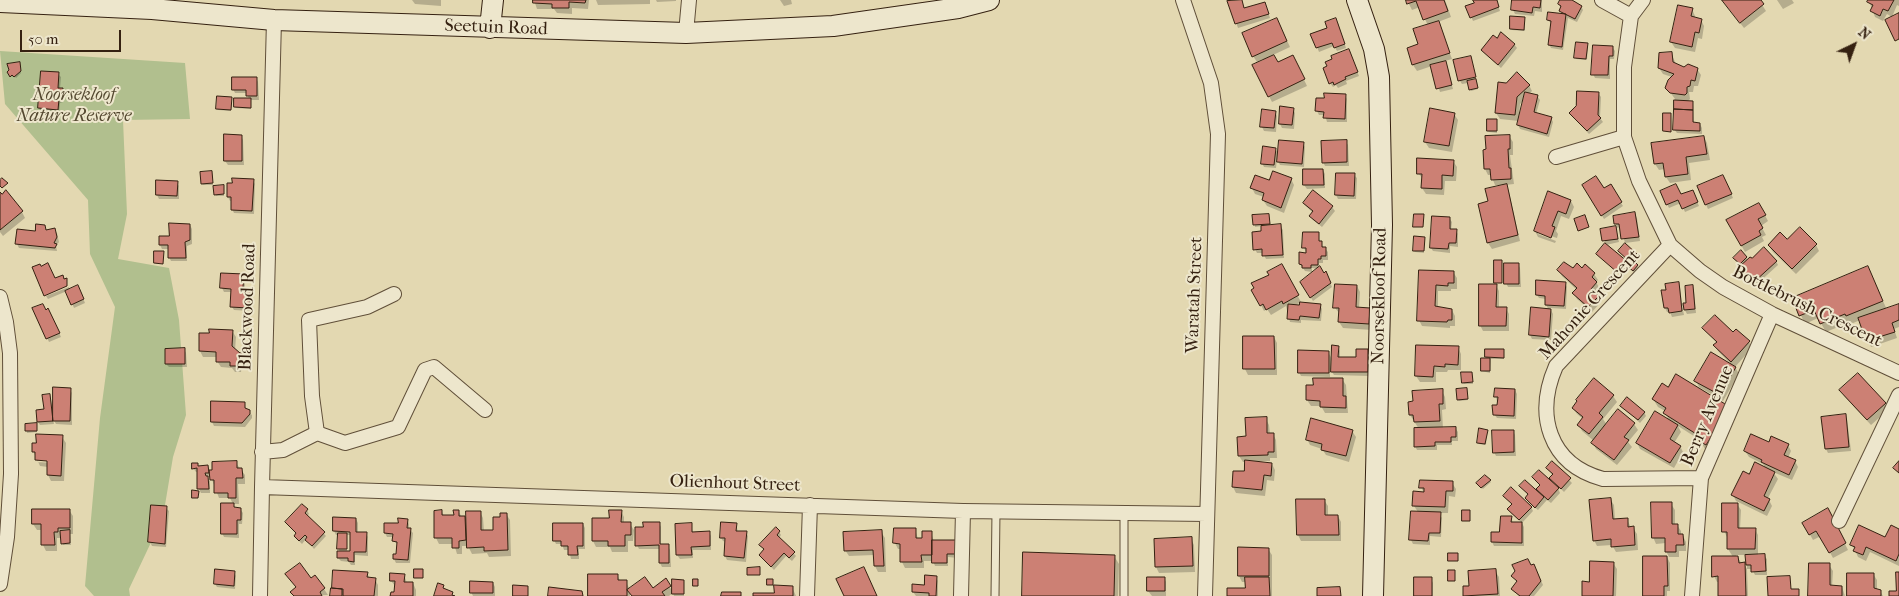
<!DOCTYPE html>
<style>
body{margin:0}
#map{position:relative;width:1899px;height:596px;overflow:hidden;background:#e3d8b1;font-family:"IM FELL French Canon",serif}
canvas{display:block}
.north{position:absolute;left:1829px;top:20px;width:50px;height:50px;-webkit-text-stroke:4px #ede6cc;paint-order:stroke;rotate:42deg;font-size:14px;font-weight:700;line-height:20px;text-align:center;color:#352111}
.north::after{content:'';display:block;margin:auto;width:18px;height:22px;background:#352111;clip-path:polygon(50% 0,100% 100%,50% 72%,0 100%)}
.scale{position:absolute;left:20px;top:30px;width:101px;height:22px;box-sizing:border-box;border:2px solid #352111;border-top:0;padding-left:6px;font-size:15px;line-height:18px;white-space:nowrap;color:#352111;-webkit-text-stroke:4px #ede6cc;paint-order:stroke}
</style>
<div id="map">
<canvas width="1899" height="596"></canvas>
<div class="north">N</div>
<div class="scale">50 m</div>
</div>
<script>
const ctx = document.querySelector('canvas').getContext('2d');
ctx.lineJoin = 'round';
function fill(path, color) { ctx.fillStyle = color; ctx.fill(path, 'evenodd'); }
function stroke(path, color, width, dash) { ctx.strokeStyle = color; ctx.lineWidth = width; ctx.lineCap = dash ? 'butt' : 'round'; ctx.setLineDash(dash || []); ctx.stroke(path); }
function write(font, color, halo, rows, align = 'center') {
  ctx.font = font + ' "IM FELL French Canon",serif'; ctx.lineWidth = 4; ctx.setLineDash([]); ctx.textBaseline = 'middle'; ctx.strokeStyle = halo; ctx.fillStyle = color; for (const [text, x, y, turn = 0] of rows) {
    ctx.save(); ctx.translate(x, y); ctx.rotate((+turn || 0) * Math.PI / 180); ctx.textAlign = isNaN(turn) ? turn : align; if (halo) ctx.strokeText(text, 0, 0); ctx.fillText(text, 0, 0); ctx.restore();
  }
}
fill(new Path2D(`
 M0 51 185 63 190 119 123 120 127 214 118 259 169 268 179 320 186 415 173 457 163 517 129 589 130 596H94L85 586 100 418 115 307 90 254 88 200 5 104Z`), '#b1bf8e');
fill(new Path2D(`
 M412 0H441V6L415 4Z
 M534 0H589L588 9 572 8V14L557 13 554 9H537Z
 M596 0H650V4L598 5Z
 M656 0H676V1L657 2Z
 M780 0H791L792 4 784 6Z
 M1234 0H1241L1244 9 1265 3 1270 18 1238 28 1229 2Z
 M1407 0H1445L1451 17 1438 22 1452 59 1445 61 1453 89 1440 92 1432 66 1417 71 1413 65 1408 49 1420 45 1428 26 1420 7 1412 10Z
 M1474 0H1496L1500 11 1473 21 1467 7 1475 4Z
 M1514 0H1542V12L1535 11 1534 16 1515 14 1513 10Z
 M1561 0H1569L1581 6 1583 10 1577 22 1568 18 1563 50 1551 48 1549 44 1552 24 1548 20 1563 15 1559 4Z
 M1722 0H1759L1766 11 1744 28Z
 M1777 0H1792L1794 3 1783 9Z
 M1867 0H1899V6L1897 5 1892 17 1887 14 1883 21 1875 17 1869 1Z
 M1692 9 1695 16V18L1701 20 1704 26 1702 39 1698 38 1695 52 1675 48 1671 42Z
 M1524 18 1525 31 1512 30 1511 29Z
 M1338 23 1346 48 1337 51 1334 46 1319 52 1312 34Z
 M1280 25 1290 47 1273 55 1278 63H1296L1307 86 1272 102 1269 96 1264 62 1263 59 1257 62 1253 56Z
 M1514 44 1517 48 1501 68 1482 51Z
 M1588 45 1587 60 1576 59V58Z
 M1612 47 1615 51 1614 59H1610V79L1595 78 1593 74Z
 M1671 53 1676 64 1684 68 1697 69 1701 75 1698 86H1694L1693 92H1689L1690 99 1687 102 1693 104 1694 124H1700L1702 128V134L1677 133 1674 129 1675 99 1667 88 1672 77 1663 74 1659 68Z
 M1350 55 1359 76 1346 81 1347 84 1338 88 1336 85 1333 87 1330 83Z
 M1470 57 1477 81 1478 89 1471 91 1468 83 1462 84 1460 81 1455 61Z
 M20 65 21 73 16 78 14 75 12 77 8 72Z
 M58 74 61 77 60 89 62 90 64 93 63 102 60 103 59 113 41 112 39 108Z
 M256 78 258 82 259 100H251V109L236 108 235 107 249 99 247 93H235L233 89Z
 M1529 85 1532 91 1529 94 1537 96 1540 100 1536 114 1551 118 1553 122 1549 137 1520 129 1518 125 1519 121 1500 119 1496 113ZM1525 99 1520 117H1519L1520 104Z
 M1598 93 1601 97 1600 118 1603 122 1589 134 1573 117 1577 107Z
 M1345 95 1347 99V122H1327L1325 115H1319L1317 111Z
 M231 98V111L218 110 217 109Z
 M1293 109 1295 113 1294 129 1282 128 1280 124Z
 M1275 112 1277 116 1276 132 1264 131 1262 127Z
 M1454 114 1458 120 1452 152 1429 148 1425 142Z
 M1497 122V133L1489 132 1488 131Z
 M241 136 243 140 244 165H228L225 161Z
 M1509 136 1513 142V155H1510L1514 184 1505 185 1509 192 1520 241 1492 249 1488 243 1480 205 1489 202 1503 185H1495L1491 175H1488L1485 169Z
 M1704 137 1707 143 1710 160 1689 163 1691 180 1670 183 1666 177 1665 169 1659 170 1655 164Z
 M1346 142 1348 145 1349 166H1325L1323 162Z
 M1303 143 1305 147 1304 167 1280 165 1277 159 1276 168 1264 167 1262 163 1275 149 1279 154Z
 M1453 161 1457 167 1456 181H1445L1444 195 1426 194 1422 188 1423 179 1418 173Z
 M1323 170 1325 174V188L1307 189 1304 185Z
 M212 172 213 185H203L202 184Z
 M1354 175 1357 178 1356 199H1338L1336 195Z
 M1291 179 1294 185 1284 213 1267 206 1263 200 1264 197 1255 194 1252 188 1270 182Z
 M253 180 255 184 254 214 234 213 232 209V201H230L228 197Z
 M1725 180 1733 198 1708 209 1698 187Z
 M177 183 179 186V199H159L157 195Z
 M1583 185 1604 190 1610 186 1623 206 1604 219Z
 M223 187 224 196H216L215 194Z
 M1313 192 1332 207 1335 211 1322 227 1313 220 1311 216 1313 213 1304 204Z
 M1549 193 1571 201 1574 207 1569 219 1561 216 1556 231 1558 234 1557 238 1538 232V234L1556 241 1555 243 1538 237 1535 231Z
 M0 194 22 212 25 218 3 236 0 232Z
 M1694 195 1699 206 1685 212 1681 203 1669 208 1667 204 1681 196Z
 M1759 204 1768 221 1761 226 1766 235 1762 237 1764 241 1745 252 1727 220Z
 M1635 214 1637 218 1640 241 1625 243 1621 227 1616 228 1619 242 1606 245 1628 265 1631 262 1620 252 1637 256 1632 261 1638 267 1634 272 1628 267 1621 276 1598 254 1606 245 1601 230 1617 227 1616 224Z
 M1254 217H1269L1270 226H1280L1283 230 1284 258 1266 259 1263 253H1257L1255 249 1262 232V226L1255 227Z
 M1449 218 1452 222 1451 230H1456L1458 234V247L1450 246V253L1433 251 1431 248Z
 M190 225 192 229V244L187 246V261H171L169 257V249H162L160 245V238H170Z
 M44 226 46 230H54L57 233 59 242 56 246 57 251 19 248 17 244Z
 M1318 234 1320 243 1328 252V260H1323V263H1319V268L1324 275 1328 277 1332 287 1313 301 1301 282 1319 269 1312 268V272L1305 271 1300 264 1307 254 1304 248Z
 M1424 238V253L1415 252 1414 251Z
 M1787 241 1816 245 1819 251 1796 274 1773 252 1769 246Z
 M1741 252 1748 260 1776 261 1778 265 1756 285 1743 271 1742 266 1736 260Z
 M1518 264 1520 268 1521 287H1508L1506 283Z
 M1281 266 1301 302 1294 306 1320 305 1322 309 1321 321 1301 320V323L1290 322 1286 306 1271 315 1267 309 1264 311 1253 290Z
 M1868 267 1887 310 1899 306V327L1894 329 1897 338 1871 347 1860 320 1851 324 1850 322 1826 332 1818 318 1805 324 1793 298Z
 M1582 269 1594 274 1598 280 1596 282 1600 289 1595 294 1601 302 1592 312 1577 299 1574 293 1577 290 1562 276 1559 270Z
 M1420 271 1453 272 1457 278V289H1451V291H1438V308L1452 310 1455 316V326H1450V328L1422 326 1419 320Z
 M243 276 245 280V289L249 291 252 295 251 311 234 310 232 307V292H224L222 288Z
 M1565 283 1567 287 1566 309 1550 308 1553 314 1551 340 1532 339 1530 335 1532 308 1549 310 1546 305V299L1539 298 1537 295Z
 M1678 284 1680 287 1682 304H1688L1692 287 1694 290 1696 313 1687 314 1682 305 1684 315 1672 317 1670 312H1667L1665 308Z
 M1496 285 1499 291V308H1506L1509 314V331H1483L1480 325Z
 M1357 286 1360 292 1359 308 1370 309 1373 315 1372 330 1343 328 1339 322 1340 314 1335 308Z
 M69 287V291H80L85 303 74 308 67 291 48 299 46 296Z
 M34 309 50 313 61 337 49 342Z
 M1704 328 1734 333 1749 342 1752 348 1735 367 1739 374 1723 401 1699 387 1696 381 1732 365 1718 351 1715 346 1717 343Z
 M232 331 236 337 235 350 240 354H246L249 360V365H242L241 372H235L232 368 221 367 217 361V357H203L200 351Z
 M1274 337 1277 343V375H1248L1245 369Z
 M1338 347 1340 351V358H1357L1367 351 1369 354V376L1334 375 1330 369V377L1301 376 1299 372 1328 352 1332 359Z
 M1458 347 1461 354V370H1448L1447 372H1436V382H1420L1416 376Z
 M184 349 186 353 187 367H169L166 364Z
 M1486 350H1504V359H1491L1490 373 1482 371 1486 359Z
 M1472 375 1473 384H1464L1463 383Z
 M1342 379 1346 385 1348 413H1325L1321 406H1311L1307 400 1315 386Z
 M1594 380 1613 396 1617 402 1603 419 1607 425 1634 424 1638 430 1628 442 1632 447 1617 465 1596 449 1593 443 1594 441 1582 431 1579 425 1583 419 1577 414 1573 408Z
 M70 389 72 393V425L56 424 53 419 54 424 40 425 38 422 45 410 49 395 51 399 53 412H54Z
 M1467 389 1468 400 1459 401 1458 400Z
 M1668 389 1729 407 1711 452 1705 449 1700 440 1678 426 1681 432 1674 443 1680 446 1683 452 1674 468 1640 449 1637 443 1669 421 1665 411 1658 407 1653 399Z
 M1515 390 1517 394 1516 419 1497 418 1494 414 1498 406 1496 397Z
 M1841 390 1885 404 1888 410 1871 425 1844 396Z
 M1442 391 1445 397 1446 409 1442 410 1443 429H1456L1458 432V441H1452V445H1437V450H1417L1415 446 1419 429 1410 415Z
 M244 403 246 410 252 415V418L245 427 214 426 212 422Z
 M1622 406 1644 412 1646 416 1640 423Z
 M1845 416 1847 419 1851 451 1828 453 1826 449 1822 418Z
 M1266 419 1269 425 1270 434H1273L1276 440 1277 458H1270V461H1260V463L1272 464 1275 470 1274 481 1267 480 1265 496 1236 493 1233 487 1245 473 1246 462H1243L1239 456 1247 437Z
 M36 424 37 432 27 433 26 425Z
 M1352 431 1356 437 1349 462 1326 455 1322 449 1310 445 1307 439Z
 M1487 431 1486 445 1479 444 1478 443Z
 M1513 431 1515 435 1516 456H1496L1494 452Z
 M62 437 66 443 64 481H51L48 475V467L40 466 33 451ZM38 459 53 460V463L38 462Z
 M1770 443 1788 445 1791 451 1788 458 1795 461 1798 467 1792 480 1773 472 1778 479 1768 498 1772 506 1767 516 1736 501 1733 495 1750 476 1766 469 1763 464 1749 457 1745 451Z
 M236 463 245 475V484H238L239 504H233L236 509H240L243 513 242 524H239V538L224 537 222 533 233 504 230 498H219L211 477H207L210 481V493H201L199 489 198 472H196L193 468 208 467 210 472Z
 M1552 463 1572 483 1564 492 1556 484 1560 493 1551 503 1547 500 1538 510 1529 503 1526 498 1529 496 1521 487 1536 491 1541 486 1533 477 1556 486 1551 478 1553 476 1547 468Z
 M1485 476 1491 482 1483 489 1479 485Z
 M1452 483 1456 489 1455 497 1449 496 1448 513H1439L1442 518 1441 537 1430 536V545L1413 544 1411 540 1418 512 1414 506 1424 493 1421 487Z
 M1504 496 1531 507 1533 511 1522 523 1524 527V546H1494L1492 542V533H1501L1511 517 1513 523H1522L1511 513 1509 509 1513 505Z
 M1610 499 1614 505 1615 520 1627 519 1631 528H1633L1637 534 1638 550 1616 552 1612 545 1597 546 1594 540Z
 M1298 500H1324L1328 506V516H1338L1341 522V541H1301L1298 535Z
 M1671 504 1675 510V525H1677L1681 531V536H1683L1686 542V551H1679V557H1667L1670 563V591H1667V596H1644V557H1669L1666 551V543L1656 544 1653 537Z
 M1737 504 1741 510 1740 529H1755L1758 535V556H1764L1767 559V575H1755L1752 569H1747L1748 596H1720L1719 582H1717L1714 576 1733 557 1728 549 1727 537 1724 531ZM1736 555H1747V569L1744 564H1742Z
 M166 508 169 511 166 547 152 546 150 542Z
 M69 510 73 516V534H70L71 545H63L62 538H57V551H46L43 545 42 530H37L33 524Z
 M307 510 309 514 307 516 326 536 314 549 306 539 302 544 298 540 297 534 286 522Z
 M458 511 462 517H467L480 512 483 518 484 531H494L502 518 506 514 510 520 511 556 489 557 487 553 472 554 468 546H462V554H457L454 544H439L436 538 435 512H442L444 516H455Z
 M621 511 624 517V524H630L634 530 633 541H628V552H612L610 547H596L593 541 610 519Z
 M1831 516 1848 550 1833 558 1821 536 1813 540 1804 524Z
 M334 519H356L358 523V533H366L368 537V556L355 555V565H351L349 562 341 561 338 558 340 552 338 548 339 535H336L334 531ZM347 535H352L351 552H347Z
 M407 520 409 524V529L413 533 410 563H396L394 559 397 555 398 545 394 541V537H387L385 533Z
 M659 523 661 527V546H668L670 550 671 567H662L660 563V549H639L637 545 645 528Z
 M583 524 585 528V549H579V559H571L569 550H564L562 544H556L554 540Z
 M736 524 738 532 746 533 748 536 746 562 727 560 725 556 726 542 723 541 721 538Z
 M691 525 693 533 709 532 711 536V550H693V558L680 559 677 555Z
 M915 529 918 539H924L931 532 934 542H956L958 558 948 557V566H935L933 561H924V568H905L902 562V549H898L895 543Z
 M1899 530V566L1870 552 1866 561 1858 557 1852 544 1886 539Z
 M779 532 781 535 779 538 796 556 792 561 786 556 774 570 760 555 765 550 761 545Z
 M881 532 885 538 886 572H878L875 566 874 555 849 556 845 550Z
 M1191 539 1194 545 1195 572 1159 573 1156 567 1155 540Z
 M1268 549 1272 555V596H1229L1247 589 1246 582H1242L1239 576Z
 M1114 556 1119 564 1118 596H1023Z
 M1613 563 1617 569 1616 596H1583Z
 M1829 565 1833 571 1832 587H1842L1845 596H1809Z
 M1530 567 1536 569 1543 585 1534 596H1519L1512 589 1517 582 1512 576Z
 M1495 571 1499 577 1500 596H1465L1464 587H1470Z
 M234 572 236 576 235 589 217 587 215 584Z
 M367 573 370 579H375L378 585V596H332L334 590 333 588Z
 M1873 574 1877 580V590L1880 591 1883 596H1848Z
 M287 575 311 580 324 589 328 595 294 596 297 588Z
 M404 575 407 583H413L416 590V596H392L396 594V587L391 581Z
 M617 575 621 582H626L630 590 652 589 665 580 673 592 684 581V596H674L673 593 669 596H632L630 592V596H589Z
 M936 577 938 581V596H916L913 592 926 586Z
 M1164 578 1166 582V596H1152L1148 591Z
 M1431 579 1433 583V596H1415Z
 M493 583 495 587V596H473L471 592Z
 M792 587 796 596H755L775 595Z`), '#0003');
const building = new Path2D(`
 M533 0H586L585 3 569 2V8H552V4L533 3Z
 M1242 0 1244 8 1265 2 1269 14 1235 24 1227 1Z
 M1406 0H1444L1448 11 1423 20 1416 1 1407 4Z
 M1473 0H1497L1499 7 1470 18 1465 6 1474 3Z
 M1512 0H1541L1540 8 1533 7 1532 13 1511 10Z
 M1560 0H1572L1582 6 1575 19 1559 11 1561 6 1558 4Z
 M1722 0H1761L1764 4 1740 23Z
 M1868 0H1894L1888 11 1883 9 1880 16 1870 11 1873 5 1867 2Z
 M1678 5 1693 8 1691 16 1702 19 1699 33 1695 32 1692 47 1670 42Z
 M1548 12 1566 14 1562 47 1548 45 1551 21 1547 20Z
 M1899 13V39L1895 41 1885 20Z
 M1510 16 1525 17 1524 30 1510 29Z
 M1277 18 1287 41 1252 57 1242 33Z
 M1336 18 1345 44 1334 48 1332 43 1316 48 1310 34 1327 28 1325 22Z
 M1439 21 1450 53 1412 65 1407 48 1418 44 1413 29Z
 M1501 32 1515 44 1498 65 1481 50 1493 35 1497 38Z
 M1576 42 1588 43 1586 59 1574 58Z
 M1593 45 1613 46V56H1609L1608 75H1591Z
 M1349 49 1358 72 1345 77 1346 79 1334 85 1333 82 1329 84 1323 68 1327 66 1325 62 1332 59 1331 56Z
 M1672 52 1673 62 1684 67 1688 64 1698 68 1695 81 1691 80 1690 86 1687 87V93L1685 95 1670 93 1665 88 1668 80 1674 74 1658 68 1659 53Z
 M1274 55 1278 62 1293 55 1305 79 1268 97 1252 65Z
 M1471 56 1476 77 1458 81 1453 60Z
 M1446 61 1452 85 1436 89 1430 65Z
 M20 62 21 71 14 77 12 75 10 77 7 72 9 70 7 64Z
 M41 71 59 72 58 88H63L62 98 59 99 58 110 38 108Z
 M1517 72 1530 85 1517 97 1515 115 1495 113 1498 82 1506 83Z
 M232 77H257V96H246V90H232Z
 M1476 79 1478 88 1469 90 1467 81Z
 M1577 91 1599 92 1598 115 1601 118 1587 131 1569 113 1576 106Z
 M1525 92 1538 95 1534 112 1552 117 1547 134 1517 125Z
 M1324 93 1346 94 1345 119 1323 118 1324 112 1315 111 1316 98H1324Z
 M217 96 232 97 231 110 216 109Z
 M234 98H251V108L234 107Z
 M1674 100 1693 101V110L1674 109Z
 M1280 106 1294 108 1292 125 1279 124Z
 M1430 108 1455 113 1449 146 1424 142Z
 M1262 109 1276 111 1274 128 1260 127Z
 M1674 109 1693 110V122L1700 123V131L1673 130Z
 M1663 113H1671V132L1663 131Z
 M1487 119H1497V131H1487Z
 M224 134 242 135V161H224Z
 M1510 135V149H1508L1509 168H1511V179L1491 180 1490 169H1484L1483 150 1486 149 1485 136Z
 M1704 136 1707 154 1686 157 1688 174 1665 177 1663 163 1654 164 1651 143Z
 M1279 140 1304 142 1302 164 1277 162Z
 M1347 140V162L1322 163 1321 141Z
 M1263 146 1276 148 1274 165 1261 164Z
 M1417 158 1454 160 1453 176 1442 175V189L1421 188 1422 174H1417Z
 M1303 169H1323L1324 185H1303Z
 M212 171 213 183 201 184 200 172Z
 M1273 171 1292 178 1281 208 1262 200 1264 193 1250 188 1255 175 1269 180Z
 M1336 173H1355L1354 196 1335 195Z
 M1723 175 1732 194 1705 205 1697 186Z
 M1596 176 1604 188 1611 184 1622 202 1601 216 1582 185Z
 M2 178 8 183 2 188 0 186V180Z
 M232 178 254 179 252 211 231 210V197H227V183H232Z
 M156 180 178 181 177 196 156 195Z
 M1507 184 1518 235 1487 243 1478 204 1488 201 1485 189Z
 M1676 184 1681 194 1693 190 1698 202 1682 209 1678 200 1666 205 1660 191Z
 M224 185V194L214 195 213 186Z
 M6 190 23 211 0 230V192L2 194Z
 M1313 190 1333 206 1319 224 1309 216 1313 211 1303 203Z
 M1548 191 1571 200 1566 214 1558 211 1552 226 1555 227 1551 238 1534 231Z
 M1759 203 1766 215 1758 219 1763 228 1759 231 1761 235 1741 246 1726 220Z
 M1635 212 1639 237 1621 239 1619 224H1614L1613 216Z
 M1269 214 1270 224 1253 225 1252 215Z
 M1414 214H1424L1423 227H1413Z
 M1585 215 1589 227 1578 231 1574 219Z
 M1432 216 1450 217V229H1457L1456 243H1449L1448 249 1430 248Z
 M169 223 190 224V240L185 242 186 258H168V245H159V236H169Z
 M36 224 45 225 46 230 55 228 57 237 54 243 57 244 55 248 15 244 17 229 35 231Z
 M1281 224 1283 255 1262 256V249L1253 250 1252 232 1261 231V226Z
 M1616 226 1618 239 1602 241 1600 229Z
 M1800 227 1817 244 1792 269 1768 245 1780 232 1787 239Z
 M1303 232H1319V241H1322V247H1326V256H1321V259H1318V265H1311V268H1302V265L1299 264V252L1306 253V248H1302Z
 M1414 236 1425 237 1424 251H1413Z
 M1605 243 1628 262 1618 273 1596 254Z
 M1625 243 1637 254 1629 261 1618 251Z
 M1764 247 1777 261 1754 282 1739 267 1750 257 1752 258Z
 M1741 250 1747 257 1740 264 1733 258Z
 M154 251H164L163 264 154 263Z
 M1632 259 1638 265 1633 271 1626 265Z
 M1494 260H1502V283H1494Z
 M1564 262 1573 268 1577 263 1582 268 1585 264 1595 273 1592 277 1597 282 1591 289 1599 296 1588 307 1572 293 1577 288 1557 270Z
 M48 263 55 278 63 275 64 279 67 278V286L44 296 32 267 40 264 41 266Z
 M1504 263H1519V284H1504Z
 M1282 264 1299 295 1283 304 1282 301 1266 310 1263 304 1260 306 1251 290 1254 288 1251 283 1269 275 1267 272Z
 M1320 266 1324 273 1326 271 1331 283 1310 298 1300 282Z
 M1868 266 1883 301 1846 316 1845 314 1820 324 1814 310 1799 316 1792 298Z
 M1419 270 1454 271V283H1448V286L1436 285 1435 306 1452 309V320H1448L1447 322 1417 321Z
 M221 273 244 274 243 287 250 290 249 308 230 307 231 289 220 288Z
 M1536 280 1566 282 1564 306 1545 305V296L1536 295Z
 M1679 282 1682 311 1669 313 1668 308H1664L1661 290H1666L1665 284Z
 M1335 284 1357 285 1356 307 1370 308 1369 324 1338 322 1339 308H1333Z
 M1479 284H1497L1496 307H1507L1506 326H1479Z
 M78 285 84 299 71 305 65 291Z
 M1693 285 1695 309 1684 310 1683 303H1686L1685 286Z
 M1300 302 1321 304 1319 318 1300 316 1299 320 1287 319 1288 304 1299 305Z
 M43 304 46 310 48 308 60 333 46 339 32 308Z
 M1899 304V320L1892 323 1895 332 1866 341 1858 318Z
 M1531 307 1551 309 1549 337 1529 335Z
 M1715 315 1733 332 1736 329 1750 341 1731 362 1713 345 1717 342 1702 328Z
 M209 329 233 330 232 346 240 353H246V360H239L238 366H230V362H216V352L199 351V333H209Z
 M1243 336H1274L1275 369H1243Z
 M1332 345 1339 346 1338 357H1356V349H1368V372H1331Z
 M1416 345 1459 346 1458 365 1445 364V367L1434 366 1433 377 1415 376Z
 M185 348V364H165V349Z
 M1485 349H1504V358L1485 357Z
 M1298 350 1329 351V373H1298Z
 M1711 352 1736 367 1720 395 1694 381Z
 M1481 358H1490V371H1481Z
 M1461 372H1472L1473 382 1462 383Z
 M1858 373 1886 403 1867 420 1839 390Z
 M1676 374 1730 407 1706 445 1699 441 1701 437 1663 413 1666 408 1652 399 1662 383 1668 387Z
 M1313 378H1343V396H1346V408L1320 407V401L1306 400V385H1313Z
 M1594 378 1614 395 1599 413 1603 417 1589 434 1577 425 1583 417 1572 408 1577 401 1576 400Z
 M53 387 71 388 70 421H53Z
 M1467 388 1468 399 1457 400 1456 389Z
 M1495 388 1515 389 1514 416 1493 415 1492 405H1497L1498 397H1494Z
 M1443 389V404H1439L1440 421 1414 422 1413 415H1409L1408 402 1413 401 1412 391Z
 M50 394 53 421 37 422 36 410 44 409 42 395Z
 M1627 397 1645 412 1638 420 1620 406Z
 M211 401 245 402V408L250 410V414L242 423 211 422Z
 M1618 409 1635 423 1624 437 1629 440 1614 460 1591 443Z
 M1655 411 1678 425 1670 439 1681 446 1670 463 1636 443Z
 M1846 414 1849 447 1825 449 1821 417Z
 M1267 417V433H1274V452H1268V455L1238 456 1237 437 1246 436 1245 418Z
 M1311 418 1353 430 1346 456 1321 450 1322 444 1306 440Z
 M37 423V431H25V424Z
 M1456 427V437H1451V442H1435V446L1414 447V428Z
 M1479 428 1488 430 1485 444 1477 443Z
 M1492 430H1514V452L1493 453Z
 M36 434 63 435 61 476 47 475V461L35 460V452H32V443H36Z
 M1751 434 1769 442 1771 436 1789 444 1784 455 1796 460 1789 475 1761 462 1762 460 1744 451Z
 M1245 460 1272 463 1271 476 1264 475 1262 490 1232 487 1233 471H1244Z
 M237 461V468H242L243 478H236V498H228V493H214V480H210L209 470H212V462Z
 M1552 461 1571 478 1561 489 1549 478 1553 474 1546 468Z
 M1899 461V473L1893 468Z
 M1755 462 1775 472 1764 496 1770 499 1764 511 1731 495 1743 471 1749 474Z
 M192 463H198V466L208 465 209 473H205L206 476H208L209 489H197V468L192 469Z
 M1539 470 1559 488 1548 500 1536 489 1540 485 1532 477Z
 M1485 475 1491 480 1481 488 1476 483Z
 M1420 480 1453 481V491H1446L1445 507 1412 506 1413 491 1424 492V488H1419Z
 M1525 480 1544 497 1535 508 1525 498 1528 494 1519 486Z
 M1511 487 1532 507 1519 520 1507 509 1512 504 1503 496Z
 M192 490 199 491 198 498H192Z
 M1611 498 1613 519 1628 518V527L1634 526 1635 545 1611 547V539L1593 541 1589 500Z
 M1296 499H1325V515H1338L1339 535H1297Z
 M1651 502H1672V524H1678V534H1683L1684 545H1676V552H1665V538H1652Z
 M221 503H234V507L241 508V520H237V534H221Z
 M1722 503H1738V528H1756L1755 549H1727V532H1722Z
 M302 504 308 509 305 513 325 532 312 546 305 540 307 537 305 535 299 541 294 536 296 533 285 522Z
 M151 505 167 506 165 544 148 542Z
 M1828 508 1846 543 1829 553 1816 531 1809 535 1802 523Z
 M32 509H70V528H58V532H54L55 545H41V524H32Z
 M442 510V515H454L453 510H459V516H465L466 540 459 541V548H452V538H434V511Z
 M609 510H622L621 522H631V535H625V546H608V541H592V518H609Z
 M1462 510H1470V521H1462Z
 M466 511H481V530H493V517H500V513H507L508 550 484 551V547L467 548Z
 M1411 511 1441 512 1440 533H1429L1428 541 1409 540Z
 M1501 516H1512L1511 522H1522V543L1491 542V532H1499Z
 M333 517 356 518V532H367L366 552H354V562L348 561V558H337V551H350V532L333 531Z
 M398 518 408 519 407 528H411L408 560 393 559V554H396L397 542 392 541 393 534 384 533V523H398Z
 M643 522H660V544H669V563H659V545L635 546V527H643Z
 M721 522 737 523 736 531H747L744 558 724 556 725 538H720Z
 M553 523H583V546H577L578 555H568V546H561V541H553Z
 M692 523V532L710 531V546L691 547 692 555H676L675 524Z
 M1859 525 1885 537 1891 525 1899 529V554L1896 561 1866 547 1863 555 1853 551 1855 547 1850 545Z
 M776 527 780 531 777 535 795 552 789 558 784 553 771 567 759 555 764 549 759 545Z
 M894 528H916V538H922V531H932V555H921L922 562H900V544L893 543Z
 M70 530V543L61 544 60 531Z
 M882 530 884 566H874L873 550 844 551 843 532Z
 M338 533H347V549H337Z
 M1192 537 1193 566 1155 567 1154 539Z
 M932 540H956V554H947V563H932Z
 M1238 547 1269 548V576H1238Z
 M1023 552 1115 555 1114 596H1022Z
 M1448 553H1458V561H1448Z
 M1765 554 1766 571 1751 572V565H1746L1745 555Z
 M1643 556H1667L1668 586H1664V596H1643Z
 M1712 556H1738L1739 563 1745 562 1746 596H1718V576L1712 577Z
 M1528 559 1531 565 1534 564 1541 581 1529 596H1520L1511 589 1517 581 1511 576 1515 571 1512 565Z
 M1590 561 1614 562 1613 596H1582V581L1589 582Z
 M300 563 311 578 315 575 325 588 320 592 322 596H294L290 592 296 587 285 574Z
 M1809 563H1830V585L1842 586V596H1808Z
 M760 567V575H747V568Z
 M864 567 877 596H844L836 579Z
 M215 569 235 571 234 586 214 584Z
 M414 569H423V578H414Z
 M1496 569 1498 594 1463 596V586H1469L1468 571Z
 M333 570 368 572 367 577 376 578 374 596H343V589L332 588Z
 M1448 570H1455V581H1448Z
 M1896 572H1899V596H1889V591H1896Z
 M390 573 405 574 404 582H413V596H390L391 592H394L395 581H390Z
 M1847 573H1874V588L1881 590V596H1847Z
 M588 574H618V580H627V596H588Z
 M925 575 937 576 936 596H929V593L912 592V584L924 585Z
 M1790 576 1791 589H1799V596H1768L1767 577Z
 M645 577 653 588 666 578 671 586 662 592 665 596H632L627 590Z
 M1147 577H1165V591H1147Z
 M1245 577H1269L1270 596H1227V588H1245Z
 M1414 577H1432V596H1414Z
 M672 579 684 580V594H672Z
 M693 579H698V586H693Z
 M767 579H773V585H767Z
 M470 581 493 582V593H470Z
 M438 583 444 585 443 588 453 592 452 595 455 596H434Z
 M513 585 528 586V596H513Z
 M774 585 793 586V596H753V593H774Z
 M549 587 582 591 583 596H548Z
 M1340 587 1341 596H1317V588Z
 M331 588 342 589V596H330Z
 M722 592H741V596H721Z`);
fill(building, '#cc8074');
stroke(building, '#352111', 1);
const lane = new Path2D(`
 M995 596 996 511
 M1124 596V513`);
const street = new Path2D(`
 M1183 0 1211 83 1218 134 1205 596
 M1602 0 1631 16
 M1643 0 1631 16 1624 67V137L1639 181 1670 245 1700 271 1723 287 1772 314 1899 373
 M686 33 689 0
 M1556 157 1624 137
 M1670 245 1556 366C1535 414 1548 464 1603 479L1701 478
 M394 294 367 307 309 320 312 396 317 433 345 443 398 427 425 370 434 367 485 410
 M0 297 6 322 10 353 11 474 7 537 0 584
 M262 452 283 450 317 433
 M262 487 963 511 1207 514
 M1839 521 1899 395
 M260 596 262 487 274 20
 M807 596 810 505
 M961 596 963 511
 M1692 596 1701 478 1772 314`);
const secondary = new Path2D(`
 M1357 0 1374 49 1379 77 1382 225 1373 596
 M0 2 152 9 274 20 686 33 833 26 958 8 989 0
 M490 28 493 0`);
stroke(lane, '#604f39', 9);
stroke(street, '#604f39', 16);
stroke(secondary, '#352111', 22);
stroke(lane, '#ede6cc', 7);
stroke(street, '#ede6cc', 14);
stroke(secondary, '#ede6cc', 20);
write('18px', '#352111', '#ede6cc', [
 ["Seetuin Road",496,28,2],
 ["Waratah Street",1195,295,-88],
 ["Noorsekloof Road",1380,296,-89],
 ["Mahonie Crescent",1590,305,-48],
 ["Blackwood Road",248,307,-88],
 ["Bottlebrush Crescent",1807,307,26],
 ["Berry Avenue",1708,416,-67],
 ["Olienhout Street",735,484,2]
]);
write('italic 18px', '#544830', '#ede6cc', [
 ["Noorsekloof",74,96],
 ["Nature Reserve",74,117]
]);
</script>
